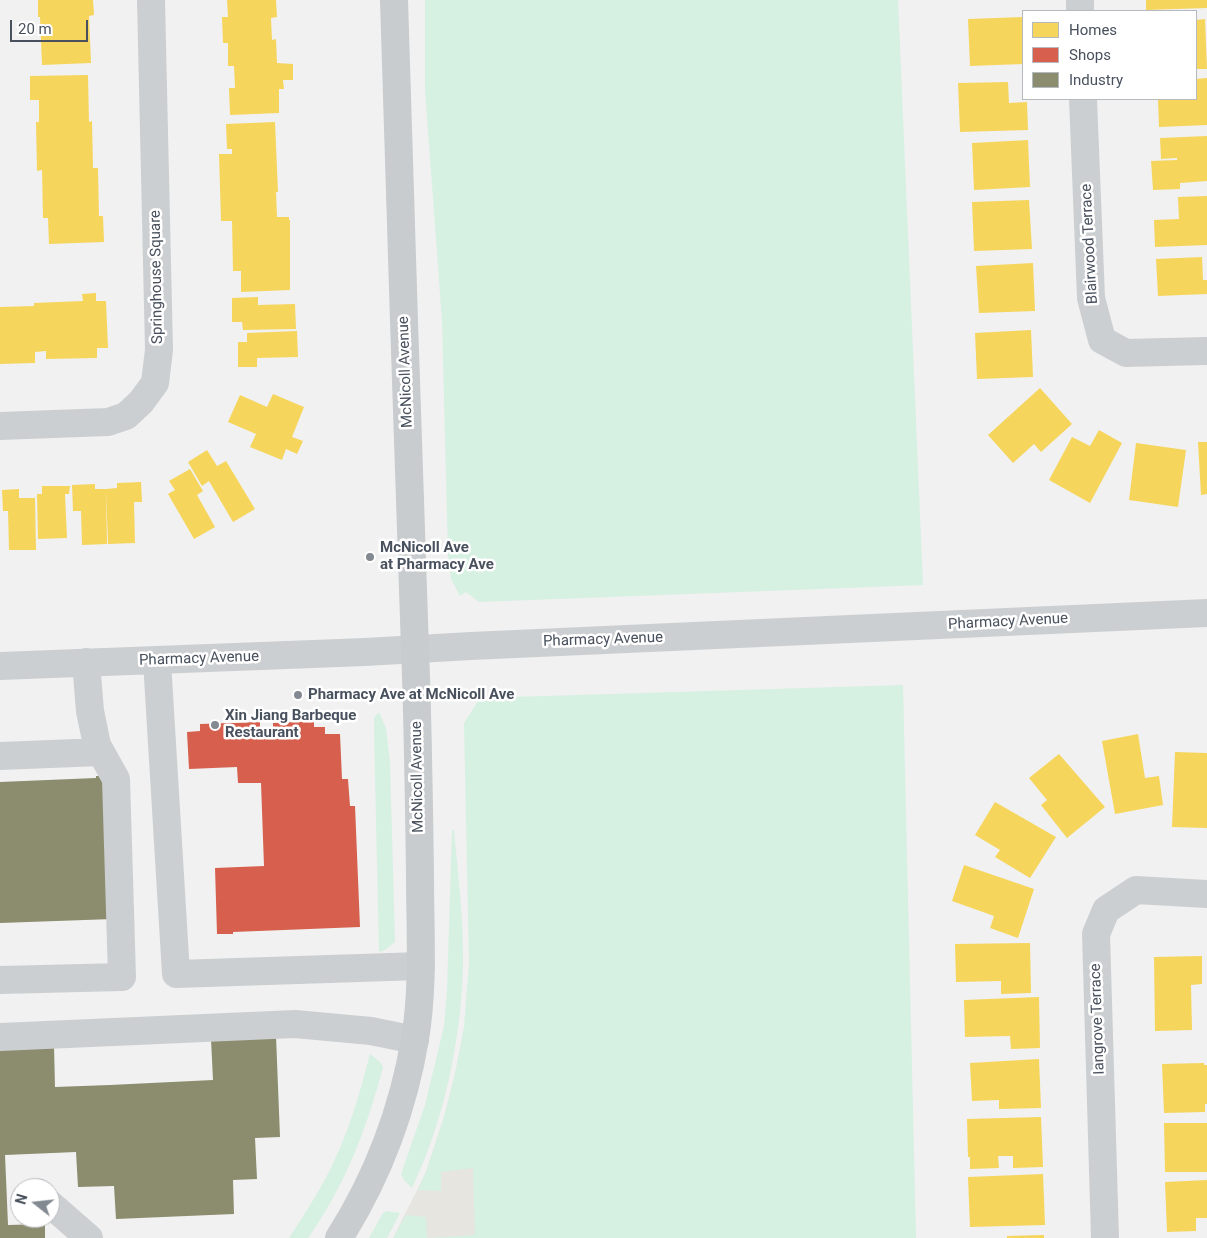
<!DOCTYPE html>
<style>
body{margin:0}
#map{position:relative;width:1207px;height:1238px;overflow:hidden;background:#f1f1f1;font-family:Roboto,sans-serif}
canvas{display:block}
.legend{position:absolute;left:1022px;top:10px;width:175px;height:90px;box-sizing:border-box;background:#fff;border:1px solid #b6b9be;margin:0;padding:6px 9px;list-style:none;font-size:15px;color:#48515d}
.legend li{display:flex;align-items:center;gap:10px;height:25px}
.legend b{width:25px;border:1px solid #b6b9be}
.north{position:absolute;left:10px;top:1178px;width:50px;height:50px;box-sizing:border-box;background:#fff;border:1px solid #b6b9be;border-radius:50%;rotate:286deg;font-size:14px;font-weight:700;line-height:20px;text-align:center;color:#48515d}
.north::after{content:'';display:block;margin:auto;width:18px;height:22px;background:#838991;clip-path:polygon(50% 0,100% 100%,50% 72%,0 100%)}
.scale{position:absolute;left:10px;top:20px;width:78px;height:22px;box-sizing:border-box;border:2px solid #48515d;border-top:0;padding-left:6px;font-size:15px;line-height:18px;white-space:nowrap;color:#48515d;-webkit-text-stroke:4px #fff;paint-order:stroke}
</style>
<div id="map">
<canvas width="1207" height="1238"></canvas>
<ul class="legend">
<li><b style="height:14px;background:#f6d55c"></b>Homes</li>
<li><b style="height:14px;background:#d6604d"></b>Shops</li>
<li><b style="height:14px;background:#8c8c6e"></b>Industry</li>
</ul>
<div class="north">N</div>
<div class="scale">20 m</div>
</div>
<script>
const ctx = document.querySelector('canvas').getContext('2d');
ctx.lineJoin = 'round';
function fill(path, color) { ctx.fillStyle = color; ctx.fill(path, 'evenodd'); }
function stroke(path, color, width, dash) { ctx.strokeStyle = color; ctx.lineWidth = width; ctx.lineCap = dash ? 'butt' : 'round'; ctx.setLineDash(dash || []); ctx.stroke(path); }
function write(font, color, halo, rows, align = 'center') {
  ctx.font = font + ' Roboto,sans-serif'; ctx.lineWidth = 5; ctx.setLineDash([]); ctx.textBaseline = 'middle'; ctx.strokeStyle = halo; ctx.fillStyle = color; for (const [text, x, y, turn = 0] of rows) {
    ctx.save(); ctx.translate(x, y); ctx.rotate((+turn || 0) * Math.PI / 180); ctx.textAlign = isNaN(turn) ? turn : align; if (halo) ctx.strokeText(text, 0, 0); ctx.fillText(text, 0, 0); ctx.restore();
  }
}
fill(new Path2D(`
 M464 1028 515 1238H393L426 1172 444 1117 455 1074Z`), '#e6e5df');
fill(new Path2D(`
 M425 0H898L923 585 479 602 466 592 460 596 451 579 448 555 442 321 425 90Z
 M903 685 916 1238H393L406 1215 426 1217 427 1238 475 1235 473 1168 441 1172V1191L418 1190 426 1172 444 1117 455 1074 464 1028 469 963 464 723 480 698Z
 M379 712 386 728 390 763 395 942 385 950 379 952 374 733V718Z
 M452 830H454C458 875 464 921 463 967 461 1040 444 1121 412 1188L404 1180 401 1174 425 1105 444 1026 447 991Z
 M370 1054 380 1062 383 1067C367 1128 345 1186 308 1238H289C306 1212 323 1186 336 1157 351 1124 361 1089 370 1054Z
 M387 1211 400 1213 387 1238H369L383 1213Z`), '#d6f0e2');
fill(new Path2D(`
 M38 0H93L94 15 89 16 91 63 42 65 40 17H38Z
 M227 0H276L277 17 271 18 272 40 276 39 277 63 293 64V80H283L284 89H279V113L230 115 229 88H235L234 66H228V43H223L222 17H228Z
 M1146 0H1207V8L1146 10Z
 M1023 17V64L970 66 968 19Z
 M1205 19 1207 69H1196V20Z
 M88 75 89 122 92 121 93 168H98L99 216H103L104 242 49 244 48 218H43L42 170 37 171 36 122H39V100H30V76Z
 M1207 78V125L1159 127 1158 99H1196V79Z
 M1008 82 1009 103 1027 102 1028 130 960 132 958 83Z
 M275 122 278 192H276L277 217H289V220H290V290L241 292V271H233L232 221H221L219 154H232V149H227L226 124Z
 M1207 136V181L1180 183V189L1153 190 1151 161 1177 160V158L1161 159 1160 138Z
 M1028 140 1030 187 974 190 972 143Z
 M1207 196V245L1155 247 1154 220 1179 219 1178 197Z
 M1029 200 1032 249 974 251 972 202Z
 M1202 257 1203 280H1207V294L1158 296 1156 259Z
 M1033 263 1035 311 979 313 976 266Z
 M96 293V301H106L108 348H97V358L46 359V351L35 352V363L0 364V307L34 306V303L83 301 82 294Z
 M258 297V305L295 304 296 329 243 330 242 322H232V298Z
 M1031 330 1033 377 977 379 975 333Z
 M297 331 298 357 257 358V367H238V342H247V333Z
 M1040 388 1072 424 1041 452 1034 444 1013 463 988 435Z
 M273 394 304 407 292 437 303 441 297 454 286 449 282 460 250 447 256 434 228 422 240 395 267 407Z
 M1099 430 1122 443 1090 503 1049 480 1072 437 1090 446Z
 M1198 442H1207V494L1201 495Z
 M1136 443 1186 450 1178 507 1129 500Z
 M207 450 217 466 226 461 255 509 233 522 209 481 202 486 188 462Z
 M190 469 203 491 197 495 215 527 194 539 168 494 175 490 169 481Z
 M141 482 142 502H134L135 543 108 544 106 489 117 488V483Z
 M95 484V489H106L107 544 82 545 81 511H73L72 485Z
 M42 486H70L69 494H65L67 538 38 539 37 494H42Z
 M19 489V498H35L36 550H9L8 511H3L2 490Z
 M1138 734 1145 778 1159 776 1163 805 1115 814 1102 741Z
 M1175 752 1207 753V828L1172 827Z
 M1059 754 1105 807 1067 838 1041 805 1047 800 1029 778Z
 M995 802 1056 837 1030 878 995 857 1000 850 975 835Z
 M964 865 1034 889 1018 938 990 928 994 916 952 901Z
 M1030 943 1031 993 1001 994V981L956 982 955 944Z
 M1202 956V984L1191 985 1192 1030 1155 1031 1154 957Z
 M1039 997 1040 1048 1011 1049 1010 1036 965 1037 964 1000Z
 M1039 1059 1041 1108 999 1109V1100L972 1101 970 1063Z
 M1204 1063V1065H1207V1104H1205V1112L1164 1113 1162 1064Z
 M1041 1117 1043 1167 1013 1168V1156H998L999 1168 970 1169V1157H968L967 1119Z
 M1164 1123H1207V1172H1165Z
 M1043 1174 1045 1225 970 1227 968 1177Z
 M1207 1180V1218H1196V1231L1167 1232 1165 1182Z
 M1044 1235V1238H1007V1236Z`), '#f6d55c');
fill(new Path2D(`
 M314 721V727H325V734H340L342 779H348L350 806H355L360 927 233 932V934H217L215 868 264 866 261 783H238L237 767 189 769 187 732 200 731V724L260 722V729L273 728V723Z`), '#d6604d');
fill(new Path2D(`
 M96 776H107L113 919 0 923V782L96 778Z
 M276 1036 280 1137 255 1138 257 1179 233 1180 234 1214 116 1219 114 1186 78 1187 76 1152 5 1155 8 1225 45 1224V1238H0V1048L54 1046 55 1087 110 1085 213 1080 211 1039Z`), '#8c8c6e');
stroke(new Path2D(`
 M1080 0V11
 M1083 99 1091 298 1102 340 1126 353 1207 351
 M0 426 108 422 126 416 141 402 155 383 159 350 151 0
 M157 661 176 974 421 966
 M0 666 365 652 471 646 1207 613
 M0 756 101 752
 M0 980 122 977 116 779 97 745 90 711 86 662
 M0 1037 295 1024 371 1031 415 1040
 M50 1204 89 1238
 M1105 1238 1096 934 1106 910 1136 890 1207 894`), '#cccfd1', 28);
stroke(new Path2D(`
 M339 1238C377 1178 403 1110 415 1039 424 985 420 930 420 876 419 800 418 724 415 649 407 433 401 216 394 0`), '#c8cccf', 28);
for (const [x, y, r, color] of [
 [370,557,5,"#838991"],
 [298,695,5,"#838991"],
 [215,725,5,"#838991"]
]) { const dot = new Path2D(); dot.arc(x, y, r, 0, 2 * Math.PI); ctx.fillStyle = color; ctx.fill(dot); stroke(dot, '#fff', 2); }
write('15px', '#48515d', '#fff', [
 ["Blairwood Terrace",1090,244,-93],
 ["Springhouse Square",157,277,-91],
 ["McNicoll Avenue",406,372,-92],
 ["Pharmacy Avenue",1008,622,-3],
 ["Pharmacy Avenue",603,640,-2],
 ["Pharmacy Avenue",199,659,-2],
 ["McNicoll Avenue",418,777,-91],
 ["Iangrove Terrace",1098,1019,-92]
]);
write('bold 15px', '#48515d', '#fff', [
 ["McNicoll Ave",380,548],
 ["at Pharmacy Ave",380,565],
 ["Pharmacy Ave at McNicoll Ave",308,695],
 ["Xin Jiang Barbeque",225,716],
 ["Restaurant",225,733]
], 'left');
</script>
